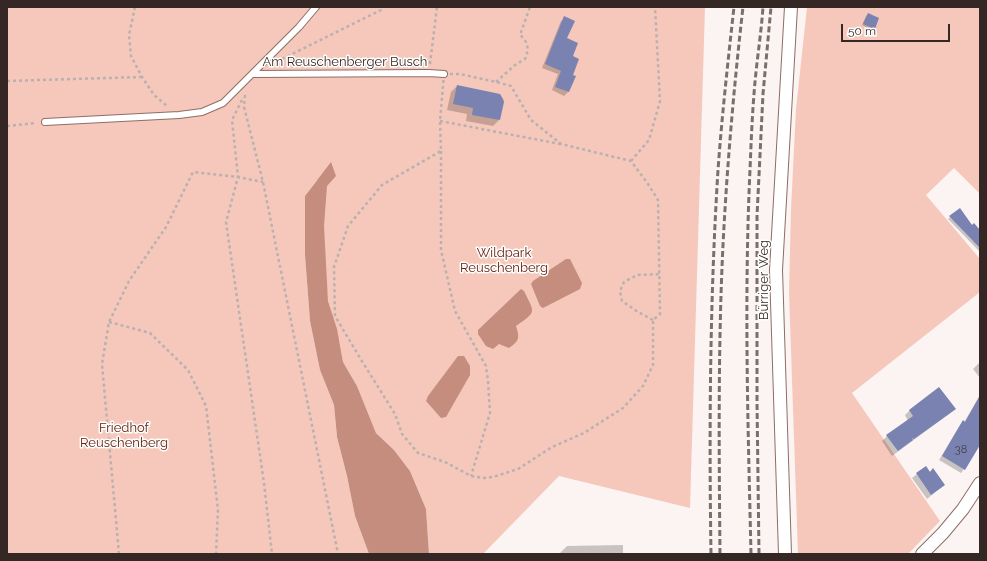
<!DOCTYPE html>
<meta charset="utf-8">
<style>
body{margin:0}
#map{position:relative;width:987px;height:561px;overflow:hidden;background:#fbf4f2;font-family:Raleway,sans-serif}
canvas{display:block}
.frame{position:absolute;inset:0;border:8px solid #352723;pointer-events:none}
.scale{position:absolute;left:841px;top:24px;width:109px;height:18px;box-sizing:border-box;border:2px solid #352723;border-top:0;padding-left:5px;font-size:12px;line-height:14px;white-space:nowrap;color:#352723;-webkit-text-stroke:3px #fff;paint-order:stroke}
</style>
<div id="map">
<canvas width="987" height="561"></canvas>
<div class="frame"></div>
<div class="scale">50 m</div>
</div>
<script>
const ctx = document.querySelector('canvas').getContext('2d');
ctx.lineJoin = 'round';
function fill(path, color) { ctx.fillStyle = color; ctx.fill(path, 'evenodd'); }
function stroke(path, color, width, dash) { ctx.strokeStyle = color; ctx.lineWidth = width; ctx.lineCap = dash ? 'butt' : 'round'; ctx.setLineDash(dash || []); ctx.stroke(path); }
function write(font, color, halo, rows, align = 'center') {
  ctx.font = font + ' Raleway,sans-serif'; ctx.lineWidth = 3; ctx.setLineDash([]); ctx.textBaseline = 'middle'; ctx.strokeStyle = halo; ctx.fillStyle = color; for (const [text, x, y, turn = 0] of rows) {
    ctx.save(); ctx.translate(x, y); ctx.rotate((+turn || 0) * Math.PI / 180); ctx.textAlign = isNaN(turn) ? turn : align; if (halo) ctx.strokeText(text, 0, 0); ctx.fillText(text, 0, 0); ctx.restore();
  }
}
fill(new Path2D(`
 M7 7H705L690 508 559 476 483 554H429L426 509 410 471 394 450 376 433 357 386 343 362 340 346 328 301 317 180 305 196V255L310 321 320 370 334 405 337 437 347 476 355 516 369 554H7Z
 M807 7H980V194L954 168 926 195 980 259V292L852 393 940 521 908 554H798L789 292 791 209 796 109Z`), '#f5c8bb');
fill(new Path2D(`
 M331 162 336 176 327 186 324 226 328 301 337 329 343 362 357 386 376 433 394 450 410 471 426 509 429 554H369L355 516 347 476 337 437 334 405 320 370 310 321 305 255V196Z
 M566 259H570L582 283 580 289 543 308 540 306 531 284 533 281Z
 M521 289 524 291C535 314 537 311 516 326 520 338 519 341 509 348L499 344 493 349 486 346 478 334V330Z
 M458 356H464L470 366V375L446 417 441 418 426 401 428 396Z`), '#c48d7e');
fill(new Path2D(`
 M868 14 874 28 872 30 862 25 866 16Z
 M565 18 566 39 572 57V75L574 76 568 92 564 96 552 90 558 74 542 68 561 21Z
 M457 86 499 120 493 126 466 121 467 114 447 110 451 92Z
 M960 209 980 238 979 251 948 219Z
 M980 362V378L973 369Z
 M980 396V443L964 469 961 473 939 460 960 425 963 421 964 422Z
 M954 409 949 414 892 456 882 441 887 436 908 421 905 415 910 410Z
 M926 467 930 472 933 469 944 485 927 499 912 478Z
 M623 545V554H559L567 546Z`), '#0003');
fill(new Path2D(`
 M868 13 879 18 875 29 863 24Z
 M564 16 575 21 567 38 578 43 573 56 579 59 573 75 576 76 569 92 555 87 561 71 545 64Z
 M457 85 500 94 503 99 504 102 500 120 472 115 473 108 453 104Z
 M960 208 972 225 974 223 980 230V248L949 216Z
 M939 387 956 409 914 439 912 438 913 440 898 451 886 435 913 416 909 410Z
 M980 395V445L965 470 942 456 963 420 965 422Z
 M926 466 930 472 933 468 945 485 931 495 916 473Z`), '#7982b1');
const service = new Path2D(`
 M253 74 429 73 444 74
 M45 122 179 115 202 112 223 103 299 27 316 7`);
const minor = new Path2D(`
 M785 554 776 270 791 7
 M922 554 943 533 963 509 980 483`);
stroke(service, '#8e6e65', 8);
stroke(minor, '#8e6e65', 14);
stroke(new Path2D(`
 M135 7 129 35 131 56 142 77 154 95 167 106
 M282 59 381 10V7
 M430 64 437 7
 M444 74H460L496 82 511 86 531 120 561 144 631 161 648 184 658 200 660 314 653 320V365L643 386 623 408 584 433 552 447 518 469 493 477 483 478 471 476 445 462 418 453 402 434 395 414 360 358 335 316 334 267 348 226 382 185 441 151 440 121Z
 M7 81 142 77
 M496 82 515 65 525 59C529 49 529 43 520 35L530 7
 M245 95 244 107 263 182 338 554
 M242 100 232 120 238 177 226 222 264 483 272 554
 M440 121 560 144
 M7 126 36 123
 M441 151V250L455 311 486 366 488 381 490 413 471 476
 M631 161 649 140 660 101 655 7
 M653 320 638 312 622 301 620 291 624 282 637 275 659 274
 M109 322 150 333 188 370 206 406 218 510 216 554
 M119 554 102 364 109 322 129 281 166 227 193 172 238 177 263 182`), '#bab1af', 2.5, [3, 3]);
stroke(service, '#fff', 6);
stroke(minor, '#fff', 12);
stroke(new Path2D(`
 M711 554C709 426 710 298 718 170 722 115 728 61 734 7
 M720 554C719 451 718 348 723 245 727 166 734 86 743 7
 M751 554C748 426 744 298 750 170 751 145 752 119 754 94 756 65 761 36 763 7
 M759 554 757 402V216L763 94 771 7`), '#7a6f6c', 3, [6, 3]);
write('11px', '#463e46', null, [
 ["38",961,450]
]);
write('13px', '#352723', '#fff', [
 ["Am Reuschenberger Busch",345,62],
 ["Bürriger Weg",764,280,-90]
]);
write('13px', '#64210f', '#fff', [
 ["Wildpark",504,253],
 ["Reuschenberg",504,268],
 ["Friedhof",124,428],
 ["Reuschenberg",124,443]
]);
</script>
